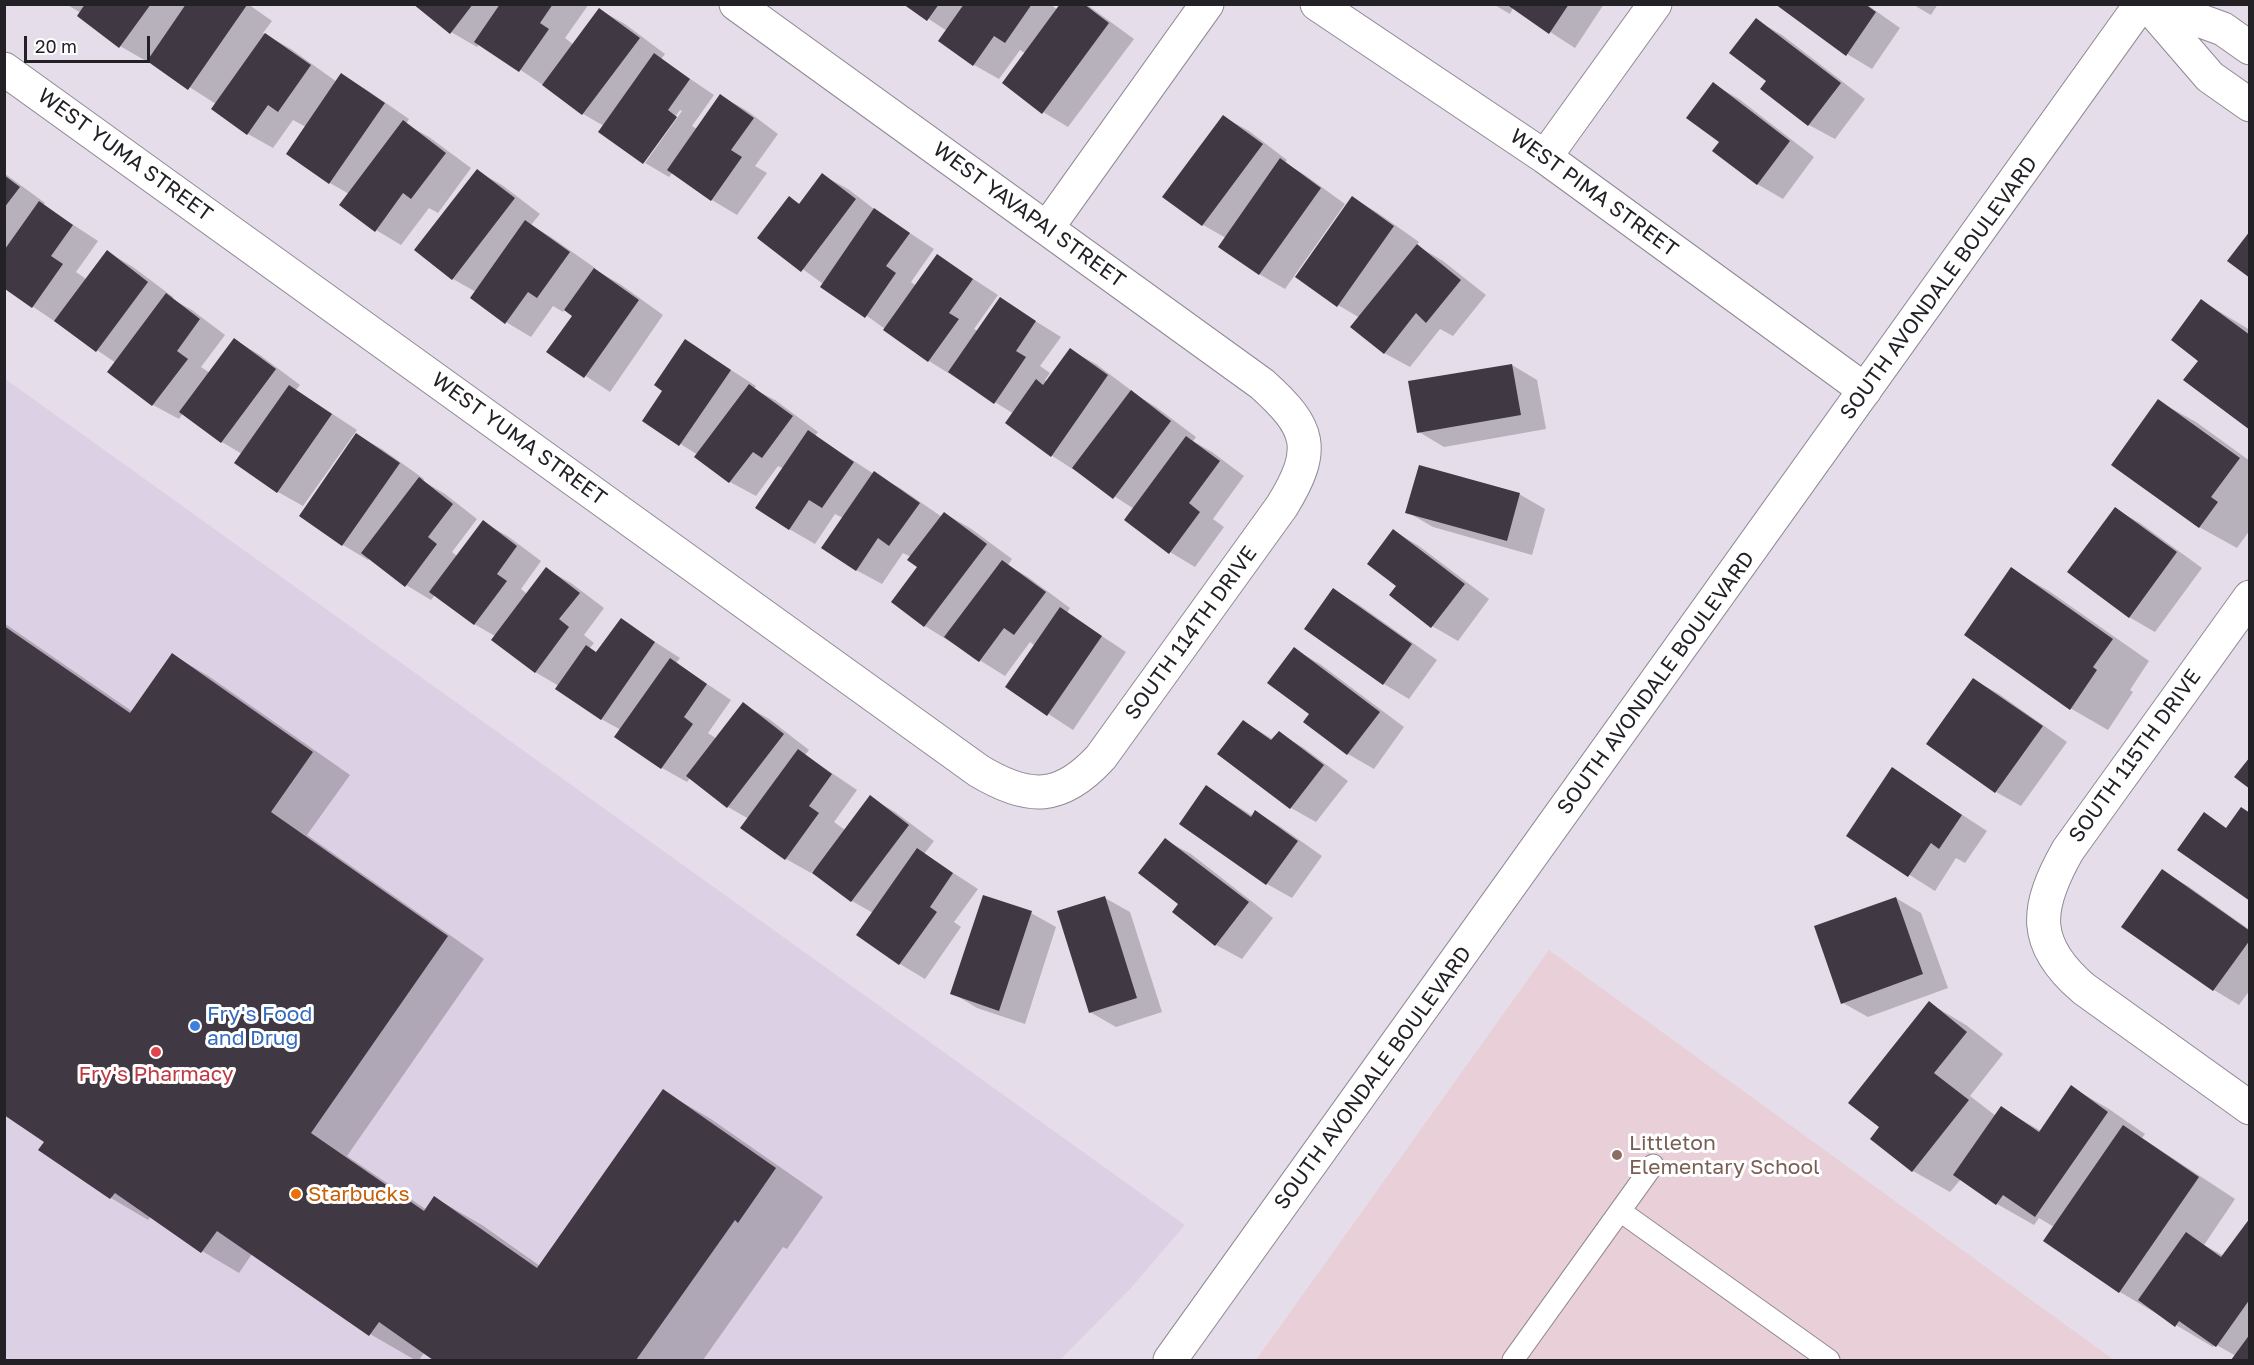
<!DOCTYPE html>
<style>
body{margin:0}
#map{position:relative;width:2254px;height:1365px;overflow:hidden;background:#e5deea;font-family:"Golos Text",sans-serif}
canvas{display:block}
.frame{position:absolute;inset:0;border:6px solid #242126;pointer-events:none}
.scale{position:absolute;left:24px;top:36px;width:126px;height:27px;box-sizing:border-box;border:3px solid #242126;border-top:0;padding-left:8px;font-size:18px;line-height:21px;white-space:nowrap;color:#242126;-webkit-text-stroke:4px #fff;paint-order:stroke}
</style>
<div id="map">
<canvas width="2254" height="1365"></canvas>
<div class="frame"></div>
<div class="scale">20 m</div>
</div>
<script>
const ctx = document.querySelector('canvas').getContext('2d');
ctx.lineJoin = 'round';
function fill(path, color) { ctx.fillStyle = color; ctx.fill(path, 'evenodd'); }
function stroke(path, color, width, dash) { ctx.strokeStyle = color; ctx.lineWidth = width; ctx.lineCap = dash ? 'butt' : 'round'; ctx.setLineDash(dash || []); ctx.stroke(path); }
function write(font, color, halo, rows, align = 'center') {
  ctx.font = font + ' "Golos Text",sans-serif'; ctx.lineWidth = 6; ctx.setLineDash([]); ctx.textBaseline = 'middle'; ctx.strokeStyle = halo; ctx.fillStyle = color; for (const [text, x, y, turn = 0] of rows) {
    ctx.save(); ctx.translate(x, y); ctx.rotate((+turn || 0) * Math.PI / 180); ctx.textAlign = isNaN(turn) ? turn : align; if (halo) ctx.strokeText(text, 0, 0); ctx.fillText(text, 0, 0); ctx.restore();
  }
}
fill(new Path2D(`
 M4 378 1185 1225 1131 1288 1060 1360H5Z`), '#dcd1e4');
fill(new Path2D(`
 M1549 950 2114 1360H1256Z`), '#e9cfd7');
fill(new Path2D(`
 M66 4H248L272 21 263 33 291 49 337 82 342 75 367 90 409 119 406 124 429 137 471 168 438 213 429 208 401 245 376 230 349 194 330 183 306 127 293 120 273 148 248 134 216 104 147 60 146 61 120 46 79 15 81 13Z
 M415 4H589L565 38 574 45 600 10 625 24 665 54 661 59 714 95 692 126 697 129 721 96 746 110 778 134 755 166 767 173 737 215 712 200 673 172 669 177 645 163 682 111 680 110 643 162 604 126 583 114 543 85 480 43 477 47 451 32Z
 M906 4H1050L1058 10 1062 4H1086L1134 39 1068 127 1043 112 1026 54 1020 50 999 79 974 65 947 31Z
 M1493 4H1604L1575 48 1513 8 1510 14Z
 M1778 4H1866L1900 28 1872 69 1847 54Z
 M1912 4H1938L1931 15Z
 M1756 20 1782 35 1865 99 1835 139 1809 125 1762 89 1768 81Z
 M1713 84 1739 99 1814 157 1783 199 1757 184 1721 142Z
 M1224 117 1249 131 1287 160 1285 163 1305 175 1345 204 1285 289 1259 274 1226 238 1203 225 1164 196Z
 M477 171 502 185 540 214 531 225 551 237 595 268 594 269 620 284 663 315 610 392 548 351 574 315 565 309 563 312 553 306 531 337 506 322 472 298 476 292 453 279 416 250Z
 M4 173 45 203 43 205 98 241 76 272 86 279 108 252 133 267 173 297 172 299 192 310 225 335 201 367 210 373 235 340 260 355 300 385 296 390 357 430 303 506 278 492 237 462 242 454 222 442 183 413 179 419 153 405 109 372 116 363 4 287Z
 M822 175 848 189 878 212 934 249 911 282 915 285 938 256 998 295 974 329 978 331 1000 299 1061 337 1040 366 1050 373 1045 380 1047 382 1070 350 1096 364 1132 391V392L1156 407 1196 437 1193 441 1212 452 1244 476 1213 519 1224 527 1195 567 1170 552 1134 509 1051 455 1014 414 929 361 760 238 790 198 800 204Z
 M1353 198 1378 213 1419 242 1416 245 1443 261 1486 295 1453 336 1440 329 1410 367 1384 353 1360 318 1338 305Z
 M2202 301 2250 330V429L2200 360Z
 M686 341 756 386 754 389 775 400 818 432 815 436 874 474 900 488 942 517 944 513 970 528 1012 559 1008 565 1028 577 1070 608 1067 613 1126 652 1073 730 1007 687 1035 646 1030 642 1005 676 925 626 893 602 919 567 911 557 903 553 882 584 856 570 843 518 835 514 815 544 789 529 784 469 778 466 756 496 730 482 696 457 698 455 644 421 664 390Z
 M1512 365 1537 380 1546 429 1444 447 1419 432Z
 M2158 401 2196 422 2250 461V517L2248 520 2250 530 2237 548 2199 527Z
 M357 435 382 449 424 479 423 481 445 494 477 519 452 552 458 557 483 522 509 537 541 561 521 589 527 594 546 569 571 583 604 608 584 635 594 643 589 649 597 654 621 620 680 658 676 663 731 700 708 733 717 739 743 704 769 719 809 750 805 755 857 790 834 822 845 830 870 797 895 812 934 841 924 854 978 889 954 922 961 927 925 979 900 964 873 913 852 901 813 871 811 873 786 859 749 819 728 807 690 778 687 782 662 768 621 730 601 719 559 686 535 672 495 636 474 624 435 595 431 600 406 585 370 558 368 560 343 545 301 516Z
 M1519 494 1545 509 1532 555 1433 527 1407 512Z
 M2115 509 2140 523 2202 568 2155 632 2129 617Z
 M1394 531 1419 546 1489 599 1458 641 1432 626 1391 595 1398 585Z
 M2011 569 2049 591 2149 661 2130 690 2133 692 2108 730 2070 708Z
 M1333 590 1358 604 1437 660 1409 699 1384 684 1306 628Z
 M4 623 133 712 173 655 210 677 350 775 307 835 484 959 347 1156 427 1210 435 1198 482 1225 540 1266 663 1091 711 1119 823 1197 787 1249 783 1247 703 1360H436L424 1353 419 1360H415L370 1334 252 1254 239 1273 202 1251 151 1216 148 1220 111 1198 40 1149 46 1141 4 1105Z
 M1294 649 1320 664 1404 727 1374 769 1348 754 1305 722 1311 714Z
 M1974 680 1999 694 2067 742 2021 806 1996 792 1928 743Z
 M1244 722 1274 740 1279 733 1304 748 1348 781 1316 822 1291 808 1220 754Z
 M1892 769 1987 831 1965 863 1956 858 1935 891 1848 836Z
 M1207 787 1253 816 1256 812 1281 827 1322 856 1292 898 1267 884Z
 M1165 840 1191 854 1273 918 1242 959 1216 945 1174 912 1180 904Z
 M2162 871 2188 886 2250 930V990L2239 1005 2214 990 2123 926Z
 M1105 898 1130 912 1162 1012 1116 1027 1090 1012Z
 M1896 898 1921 913 1948 988 1868 1017 1843 1003Z
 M1031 913 1056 927 1025 1024 977 1008 952 993Z
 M1929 1003 1966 1025 2003 1054 1970 1096 1996 1116 2001 1108 2041 1131 2071 1087 2109 1109 2145 1134 2142 1138 2235 1199 2204 1245 2224 1256 2250 1221V1360H2233L2236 1356 2215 1344 2213 1347 2120 1292 2054 1227 2039 1218 2034 1225 1997 1204 1961 1179 1950 1192 1913 1171 1872 1138 1882 1127Z`), '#0003');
fill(new Path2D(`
 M85 4H151L119 48 77 16Z
 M186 4 247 5 188 90 147 61Z
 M413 4H473L450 34Z
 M500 4H553L540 23 549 29 519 72 474 42Z
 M903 4H939L927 21Z
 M964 4H1032L1005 43 994 36 973 66 938 41Z
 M1060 4H1084L1109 23 1042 114 1002 83Z
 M1506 4H1569L1549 34Z
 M1775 4H1865L1876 12 1846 56Z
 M599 8 640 38 582 115 542 85Z
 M1756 18 1841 83 1808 126 1760 89 1766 81 1729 53Z
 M265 33 311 65 278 112 268 105 247 135 211 109Z
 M654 53 690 79 668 110 677 117 643 164 598 132Z
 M341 73 385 103 329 184 286 154Z
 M1713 82 1790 141 1757 185 1712 151 1719 142 1686 118Z
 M720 94 754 118 731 150 742 157 711 201 667 170Z
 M1223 115 1263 144 1202 226 1162 197Z
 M403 120 446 153 411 199 403 193 375 232 339 205Z
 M1280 158 1321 188 1259 275 1218 247Z
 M477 169 515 198 452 280 414 250Z
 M822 173 856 199 801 272 757 238 789 196 799 204Z
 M4 175 20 187 4 208Z
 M1352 196 1394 226 1337 307 1295 277Z
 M39 201 73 225 51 256 63 264 32 308 5 289V249Z
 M874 208 910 233 886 266 896 273 865 318 820 287Z
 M525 220 570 252 537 298 528 292 505 324 470 298Z
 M2250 231V278L2227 261Z
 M1417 244 1461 280 1426 323 1416 313 1384 354 1350 327Z
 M107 250 148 282 96 352 54 321Z
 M937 254 973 279 949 313 959 319 928 362 883 330Z
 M594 268 639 300 584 378 546 352 572 316 564 310Z
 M166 293 200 319 177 351 188 359 152 406 107 372Z
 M1000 297 1036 321 1016 351 1026 357 994 404 948 372Z
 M2201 299 2250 335V430L2183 380 2198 361 2171 340Z
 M234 338 276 369 221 443 179 412Z
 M685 339 731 370 679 446 642 421 662 391 654 385Z
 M1070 348 1108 375 1051 457 1005 423 1036 379 1043 385Z
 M1512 364 1521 415 1417 433 1408 381Z
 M749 384 793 416 762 458 753 452 729 483 694 457Z
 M289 385 332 414 277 493 234 463Z
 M1131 390 1171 421 1113 499 1072 468Z
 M2158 399 2240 458 2211 497 2218 502 2199 528 2111 465Z
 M808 430 854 462 822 508 809 500 789 530 755 508Z
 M356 433 400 463 342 546 299 516Z
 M1186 436 1220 461 1189 503 1200 512 1169 554 1124 520Z
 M1419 465 1520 493 1507 541 1405 513Z
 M874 471 920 503 889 546 878 538 856 571 821 548Z
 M419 477 453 504 428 537 437 544 405 587 361 553Z
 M2115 507 2177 552 2129 618 2067 572Z
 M944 512 987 544 924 627 891 602 917 567 907 560Z
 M483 520 517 546 497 574 507 581 474 625 429 592Z
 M1393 529 1465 584 1431 628 1389 595 1396 586 1367 564Z
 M1002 560 1046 592 1014 635 1004 628 979 662 944 637Z
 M546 567 580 593 559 619 569 627 535 673 491 640Z
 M2011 567 2113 639 2093 667 2097 670 2070 710 1964 635Z
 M1333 588 1412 644 1383 685 1304 629Z
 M1060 607 1102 636 1047 716 1005 687Z
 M621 618 655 642 601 720 555 689 586 645 596 652Z
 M4 626 130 713 172 653 313 752 271 812 448 936 311 1133 424 1211 434 1196 537 1268 663 1089 776 1168 738 1223 735 1220 636 1360H433L379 1322 369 1336 217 1231 201 1253 115 1193 110 1199 38 1150 44 1142 4 1115Z
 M1294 647 1380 712 1347 755 1303 722 1309 714 1267 683Z
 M670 658 707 684 684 717 693 724 661 769 614 737Z
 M1973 678 2043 726 1995 793 1926 744Z
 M743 702 784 734 727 808 686 776Z
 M1243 720 1271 740 1279 731 1324 765 1290 809 1217 754Z
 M798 749 832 774 809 806 819 813 785 860 740 828Z
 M2250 757V789L2234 777Z
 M1892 767 1962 815 1939 849 1931 843 1908 877 1846 836Z
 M1206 785 1251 817 1255 810 1298 841 1266 885 1179 824Z
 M870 795 909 825 851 902 812 873Z
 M2241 807 2250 813V901L2177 850 2204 812 2226 828Z
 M1165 838 1249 902 1215 946 1172 912 1178 904 1138 873Z
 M917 848 953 873 930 907 937 912 899 965 856 935Z
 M2162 869 2250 931V940L2213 991 2121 927Z
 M983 895 1032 911 999 1011 950 994Z
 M1105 896 1137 998 1089 1013 1057 911Z
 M1896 897 1923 974 1841 1004 1814 926Z
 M1929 1001 1967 1032 1934 1073 1969 1100 1912 1172 1870 1139 1879 1127 1848 1103Z
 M2071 1085 2108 1112 2035 1217 2003 1195 1996 1205 1953 1175 2001 1106 2039 1132Z
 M2123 1125 2199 1177 2119 1293 2043 1241Z
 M2250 1218V1299L2216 1347 2179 1321 2175 1327 2138 1300 2186 1232 2221 1257Z
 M2250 1334V1360H2231Z`), '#403944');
const lane = new Path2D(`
 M1620 1211 1829 1360
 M1513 1360 1653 1165`);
const street = new Path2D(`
 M1317 4 1545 157 1865 390
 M2147 4 2210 77 2250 105
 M2155 4 2223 29 2250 48
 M4 69 979 771C1029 801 1061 801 1101 757L1282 506C1317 449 1311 428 1262 384L736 4
 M1545 157 1655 4
 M1047 228 1207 4
 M2250 597 2068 850C2035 908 2031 944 2084 989L2250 1108`);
const secondary = new Path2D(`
 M1170 1360 2141 4`);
stroke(lane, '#918995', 23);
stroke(street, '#918995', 35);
stroke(secondary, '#918995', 35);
stroke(lane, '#fff', 21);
stroke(street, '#fff', 33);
stroke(secondary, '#fff', 33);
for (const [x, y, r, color] of [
 [195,1026,6,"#3f7fe0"],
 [156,1052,6,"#e0444e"],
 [1617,1155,6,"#8d6e63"],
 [296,1194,6,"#e8710a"]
]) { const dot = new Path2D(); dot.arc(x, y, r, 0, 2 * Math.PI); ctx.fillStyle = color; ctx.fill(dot); stroke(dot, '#fff', 2); }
write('21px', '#242126', '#fff', [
 ["WEST YUMA STREET",125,155,36],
 ["WEST PIMA STREET",1594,193,36],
 ["WEST YAVAPAI STREET",1029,215,36],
 ["SOUTH AVONDALE BOULEVARD",1939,288,-54],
 ["WEST YUMA STREET",519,439,36],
 ["SOUTH 114TH DRIVE",1191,633,-54],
 ["SOUTH AVONDALE BOULEVARD",1656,683,-54],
 ["SOUTH 115TH DRIVE",2135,756,-54],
 ["SOUTH AVONDALE BOULEVARD",1373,1078,-54]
]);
write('21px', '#366cbe', '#fff', [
 ["Fry's Food",207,1014],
 ["and Drug",207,1038]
], 'left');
write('21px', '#be3a42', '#fff', [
 ["Fry's Pharmacy",156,1074]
]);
write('21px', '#785e54', '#fff', [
 ["Littleton",1629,1143],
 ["Elementary School",1629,1167]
], 'left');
write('21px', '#c56008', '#fff', [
 ["Starbucks",308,1194]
], 'left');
</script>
